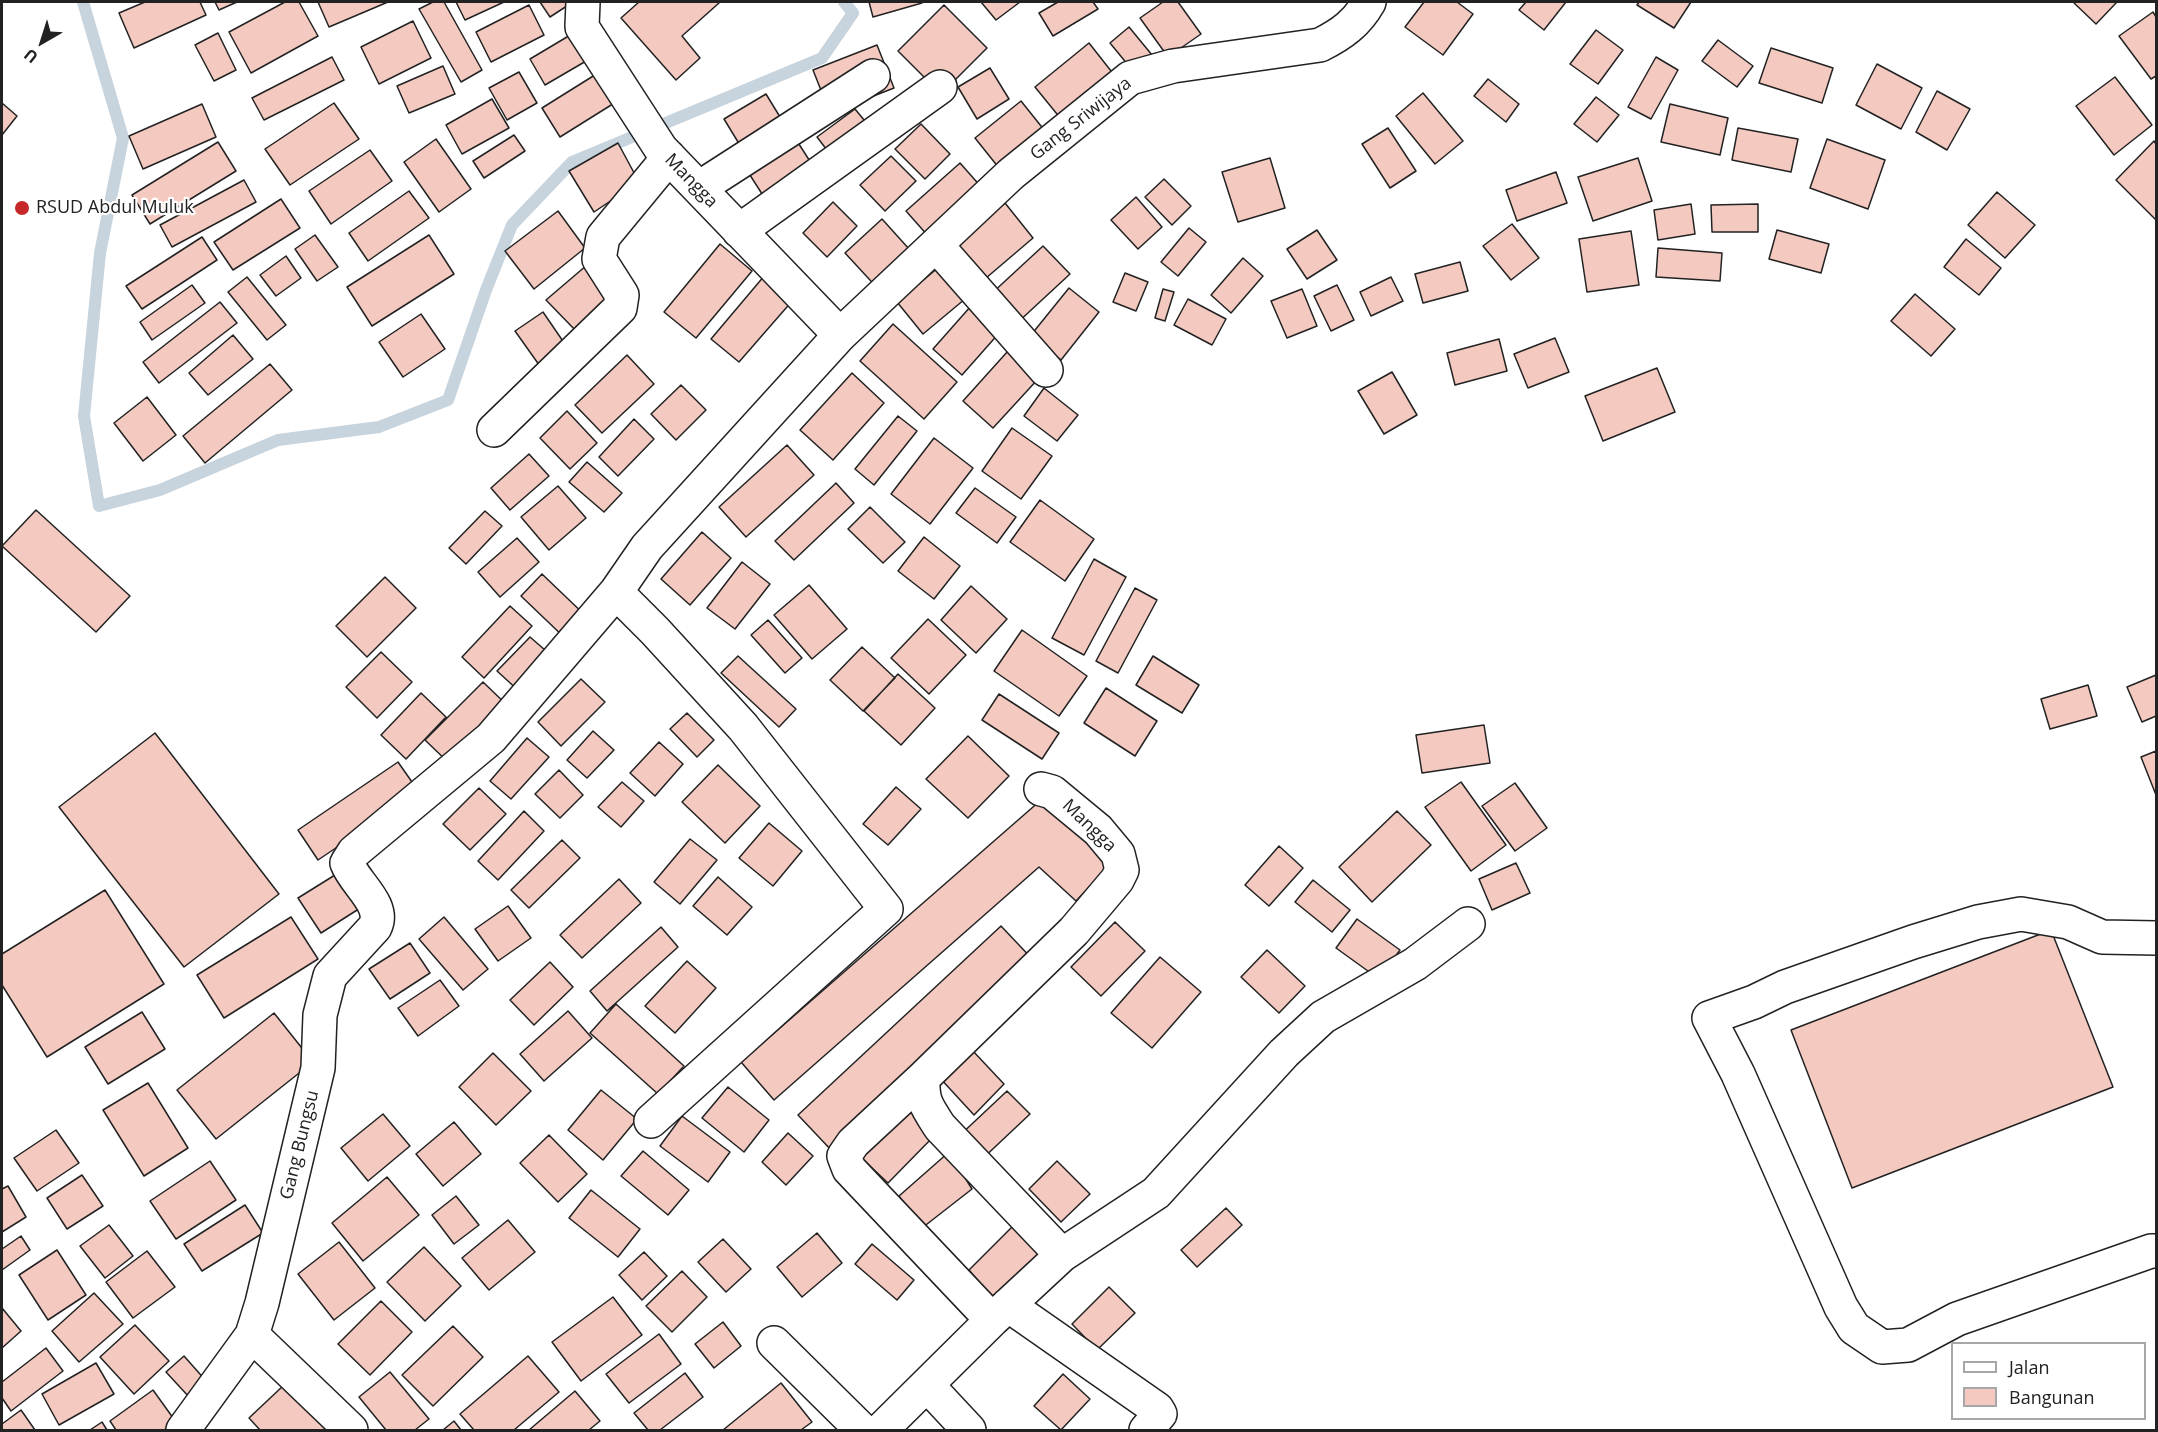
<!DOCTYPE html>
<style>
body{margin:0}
#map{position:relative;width:2158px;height:1432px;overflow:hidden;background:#fff;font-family:"Open Sans",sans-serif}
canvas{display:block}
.frame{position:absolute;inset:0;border:3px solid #222;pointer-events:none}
.legend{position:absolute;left:1951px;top:1342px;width:195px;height:78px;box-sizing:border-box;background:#fff;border:2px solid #a7a7a7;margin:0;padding:8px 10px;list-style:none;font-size:18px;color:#222}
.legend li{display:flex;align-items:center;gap:12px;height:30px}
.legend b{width:30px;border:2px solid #a7a7a7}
.north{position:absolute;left:12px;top:12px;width:60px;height:60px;-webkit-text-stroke:4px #fff;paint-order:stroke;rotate:219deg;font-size:16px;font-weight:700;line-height:24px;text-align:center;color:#222}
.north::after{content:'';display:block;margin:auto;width:21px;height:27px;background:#222;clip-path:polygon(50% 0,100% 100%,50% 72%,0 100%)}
</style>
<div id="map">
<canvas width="2158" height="1432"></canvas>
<div class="frame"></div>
<ul class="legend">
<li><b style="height:8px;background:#fff"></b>Jalan</li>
<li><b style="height:16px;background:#f3c9c0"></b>Bangunan</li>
</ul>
<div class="north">U</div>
</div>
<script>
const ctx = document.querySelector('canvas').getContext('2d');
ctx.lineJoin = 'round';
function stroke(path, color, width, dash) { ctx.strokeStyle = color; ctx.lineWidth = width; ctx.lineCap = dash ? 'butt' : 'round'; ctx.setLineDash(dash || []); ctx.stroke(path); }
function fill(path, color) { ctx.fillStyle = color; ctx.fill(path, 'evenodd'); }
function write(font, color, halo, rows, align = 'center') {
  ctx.font = font + ' "Open Sans",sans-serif'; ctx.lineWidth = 4.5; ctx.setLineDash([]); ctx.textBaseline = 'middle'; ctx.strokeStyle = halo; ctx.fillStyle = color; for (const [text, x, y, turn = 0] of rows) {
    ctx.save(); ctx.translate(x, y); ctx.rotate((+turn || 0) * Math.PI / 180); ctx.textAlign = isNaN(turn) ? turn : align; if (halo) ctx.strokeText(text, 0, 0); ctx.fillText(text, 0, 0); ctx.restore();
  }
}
stroke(new Path2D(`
 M83 2 123 138 100 253 84 416 99 506 160 490 278 440 379 427 448 400 486 290 512 225 572 162 822 58 853 13 844 2`), '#c7d3dd', 12);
const building = new Path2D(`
 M145 2H200L206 15 134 48 119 13Z
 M215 2H237L219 10Z
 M285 2H299L318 36 251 73 229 32Z
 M318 2H388L329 27Z
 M433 2H444L482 70 461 82 419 9Z
 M456 2H504L465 20Z
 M540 2H573L550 17Z
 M639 2H717L719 3 682 36 700 58 676 80 621 18Z
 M869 2H921L922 3 873 17Z
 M981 2H1020L996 20Z
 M1058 2H1093L1098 9 1053 36 1039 13Z
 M1163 2H1178L1201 34 1168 57 1140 18Z
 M1424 2H1457L1473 14 1443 55 1405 27Z
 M1526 2H1566L1544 30 1519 10Z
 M1639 2H1691L1674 28 1637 5Z
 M2073 2H2117L2096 24Z
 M529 5 544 35 491 62 476 32Z
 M944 5 987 48 941 94 898 51Z
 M2153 12 2156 17V76L2151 79 2119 36Z
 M413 21 431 58 379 84 361 47Z
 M1129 27 1152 55 1133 71 1110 43Z
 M1596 30 1623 50 1598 84 1570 64Z
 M577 31 593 57 545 85 530 59Z
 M218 33 236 70 214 81 195 45Z
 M1718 40 1753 66 1737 87 1702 61Z
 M1089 43 1115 76 1061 119 1035 87Z
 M877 45 894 88 830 113 813 70Z
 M1771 48 1833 68 1822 103 1759 83Z
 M332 57 344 80 264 120 252 98Z
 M1656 57 1678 70 1651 119 1628 107Z
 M1877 64 1922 88 1901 129 1856 105Z
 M443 66 455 94 409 113 397 86Z
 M990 68 1009 99 977 119 958 87Z
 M519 72 537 103 507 120 489 88Z
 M598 73 616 102 560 137 542 108Z
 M2115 77 2152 125 2114 155 2076 106Z
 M1488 79 1519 104 1506 122 1474 96Z
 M1937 91 1970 109 1947 150 1916 132Z
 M1423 93 1463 141 1435 164 1396 116Z
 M766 94 791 135 749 160 724 119Z
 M1596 97 1619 115 1597 142 1574 124Z
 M492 99 509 128 462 154 446 125Z
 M1021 101 1049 136 1003 173 975 138Z
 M2 103 17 116 2 135Z
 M334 103 359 139 290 185 265 149Z
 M202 104 216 137 143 169 129 136Z
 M1670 104 1728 118 1720 155 1661 142Z
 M855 109 869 126 830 154 817 137Z
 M921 124 950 154 925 179 895 149Z
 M1388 128 1416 171 1390 188 1362 144Z
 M1738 128 1798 139 1791 172 1732 160Z
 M514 135 525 151 484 178 473 161Z
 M436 139 471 189 439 212 404 162Z
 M1827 139 1885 160 1868 209 1810 188Z
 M797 141 813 166 764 197 748 172Z
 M2154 141 2156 144V220L2116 180Z
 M218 142 236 171 150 224 132 195Z
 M618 143 639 182 594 212 569 171Z
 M370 150 392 181 331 224 309 191Z
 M891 156 916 181 885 211 860 185Z
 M1270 158 1285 208 1238 222 1222 172Z
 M1638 158 1652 201 1593 221 1578 177Z
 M960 163 983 189 929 237 906 211Z
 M1556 172 1567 203 1517 221 1506 190Z
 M1164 179 1191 206 1172 225 1145 197Z
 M244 180 256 202 172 247 160 225Z
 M409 191 429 218 368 261 349 233Z
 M1997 192 2035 225 2005 258 1968 225Z
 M1136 197 1162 227 1138 249 1111 220Z
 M281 199 300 228 233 270 214 242Z
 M833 202 857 226 827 257 803 233Z
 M1005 203 1033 238 979 284 950 249Z
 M1691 204 1695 234 1658 240 1654 210Z
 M1758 204V232H1712L1711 205Z
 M558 211 585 248 534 289 505 251Z
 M882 219 919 260 882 293 845 253Z
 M1512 224 1539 258 1511 280 1483 246Z
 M1189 228 1206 242 1178 276 1161 262Z
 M1317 230 1337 260 1307 279 1287 249Z
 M1777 230 1829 244 1821 273 1769 259Z
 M1631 231 1639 285 1587 292 1579 239Z
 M315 235 338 267 317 281 295 249Z
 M429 235 454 274 372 326 347 287Z
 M202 237 217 260 142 309 126 286Z
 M1966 239 2001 268 1979 295 1944 267Z
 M720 244 752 271 696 338 664 312Z
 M1043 246 1070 274 1016 324 990 295Z
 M1658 248 1722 253 1720 281 1656 277Z
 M286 256 301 278 276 296 260 275Z
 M1243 258 1263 276 1231 313 1211 295Z
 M1460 262 1468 291 1423 303 1415 274Z
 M587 265 613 298 577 332 546 300Z
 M939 267 965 299 923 334 897 302Z
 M1125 273 1148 282 1136 311 1113 302Z
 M765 275 793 300 739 362 711 339Z
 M247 277 286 325 267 340 228 292Z
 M1391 277 1403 301 1371 316 1360 292Z
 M192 285 205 303 152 340 140 322Z
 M1337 285 1354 320 1331 331 1314 296Z
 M1069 288 1099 312 1061 360 1031 335Z
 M1163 289 1174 292 1165 321 1155 318Z
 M1302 289 1317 326 1287 338 1271 301Z
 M1915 294 1955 329 1931 356 1891 321Z
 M1188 299 1226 319 1212 345 1174 325Z
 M220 302 237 323 159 383 143 362Z
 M971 306 1000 332 962 375 933 349Z
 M543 312 569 350 542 369 515 331Z
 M421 314 445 349 403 377 379 342Z
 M893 324 957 382 924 419 860 361Z
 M233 335 253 359 208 395 189 373Z
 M1555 338 1569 372 1528 388 1514 354Z
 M1499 339 1507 371 1455 385 1447 353Z
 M1008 351 1038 379 993 428 963 401Z
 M627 355 654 384 602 433 575 405Z
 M270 364 292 390 205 463 183 436Z
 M1657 368 1675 412 1603 441 1585 396Z
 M1392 372 1417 415 1384 434 1358 391Z
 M852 373 884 403 833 460 800 430Z
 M681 385 706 410 676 440 651 414Z
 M1044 388 1078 415 1057 441 1024 416Z
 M147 397 176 435 143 461 114 423Z
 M567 411 597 443 570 469 540 438Z
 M898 416 917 431 874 485 855 469Z
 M634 419 654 439 618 476 599 457Z
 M1012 428 1052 456 1021 499 982 471Z
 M934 438 973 468 930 524 891 494Z
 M787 445 814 475 746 537 719 507Z
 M529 454 549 476 510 510 491 488Z
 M587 462 622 493 604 512 569 482Z
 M836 483 854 503 794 560 775 541Z
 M558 486 586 518 549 550 521 517Z
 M975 488 1016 517 997 543 956 513Z
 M1040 500 1094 539 1065 581 1010 542Z
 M870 507 905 542 883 563 848 529Z
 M36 510 130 596 96 632 2 546Z
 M485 511 502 526 466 564 449 548Z
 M702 532 731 558 690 605 661 579Z
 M924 537 960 566 934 599 898 571Z
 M517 538 539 562 500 597 478 572Z
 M1094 559 1126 577 1084 655 1052 638Z
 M742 562 770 584 735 629 707 608Z
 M542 574 589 619 568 641 521 596Z
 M385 577 416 608 367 657 336 626Z
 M809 585 847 629 812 659 774 615Z
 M971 586 1007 619 976 653 941 620Z
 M1135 588 1157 600 1118 673 1096 661Z
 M510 606 532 626 484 678 462 657Z
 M928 619 966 655 929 694 891 658Z
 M768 620 802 658 785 673 751 635Z
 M1022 630 1087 676 1059 716 994 671Z
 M530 637 553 657 520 692 497 671Z
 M862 647 895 678 863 711 830 680Z
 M381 652 412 682 377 718 346 687Z
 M738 656 796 709 779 727 721 673Z
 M1153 656 1199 685 1182 713 1136 685Z
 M898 674 935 708 901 745 864 711Z
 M2156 675V716L2142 722 2127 687Z
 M581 679 605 702 561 746 538 722Z
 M483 682 511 709 453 767 425 740Z
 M2088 685 2097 716 2050 729 2041 699Z
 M1106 688 1157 721 1135 756 1084 723Z
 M421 693 446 717 406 759 381 735Z
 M999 694 1059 733 1042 759 982 720Z
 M687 713 714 740 697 757 670 729Z
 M1484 725 1490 763 1422 773 1416 735Z
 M593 731 614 750 587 778 567 760Z
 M155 733 279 894 184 967 59 807Z
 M968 736 1009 776 968 818 926 779Z
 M527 738 549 757 511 799 490 781Z
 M659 742 683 764 655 796 630 773Z
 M2156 751V795L2141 757Z
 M398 762 419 792 318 860 298 830Z
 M718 765 760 806 725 843 682 802Z
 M559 770 583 795 560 818 535 794Z
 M622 782 644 801 621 827 598 807Z
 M1461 782 1506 845 1471 871 1425 807Z
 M1515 783 1547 828 1515 851 1482 806Z
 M896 787 921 809 888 845 863 824Z
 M479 788 506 814 470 850 443 824Z
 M1041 800 1110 865 1076 901 1039 867 774 1100 741 1062Z
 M524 811 544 831 498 880 478 861Z
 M1397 811 1431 845 1372 902 1339 867Z
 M769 823 802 851 773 886 739 858Z
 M690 839 717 860 680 904 654 882Z
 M562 840 580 858 529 908 511 890Z
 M1279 846 1303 868 1269 906 1245 885Z
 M1516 863 1530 893 1492 910 1479 879Z
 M343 870 365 905 321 933 298 898Z
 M718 877 752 907 727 935 693 906Z
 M619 879 641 903 582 958 560 935Z
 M1313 880 1350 910 1332 932 1295 902Z
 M105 890 164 984 47 1057 2 985V954Z
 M508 906 531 938 498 961 475 929Z
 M291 917 318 959 224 1018 197 975Z
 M444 917 488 969 463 990 419 939Z
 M1357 919 1400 950 1379 979 1336 948Z
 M1115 922 1145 951 1101 996 1071 967Z
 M1001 926 1036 963 833 1152 798 1115Z
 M661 927 678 947 607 1011 590 991Z
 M2051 930 2113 1087 1852 1188 1791 1030Z
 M410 943 430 973 390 999 369 969Z
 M1267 950 1305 986 1279 1013 1241 977Z
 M1160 957 1201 992 1152 1048 1111 1013Z
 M687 961 716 988 675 1033 645 1006Z
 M550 962 573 987 534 1025 510 1000Z
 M440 980 459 1006 418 1036 398 1008Z
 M616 1004 684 1066 658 1094 590 1033Z
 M568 1011 592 1038 544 1081 520 1054Z
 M142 1012 165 1049 108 1084 85 1047Z
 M274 1013 313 1062 216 1139 177 1090Z
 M972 1050 1004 1084 974 1115 939 1077Z
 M493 1053 531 1091 496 1125 459 1087Z
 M148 1083 188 1148 144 1176 103 1110Z
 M728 1087 769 1120 744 1152 702 1118Z
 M601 1090 637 1119 603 1160 568 1130Z
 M1007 1091 1030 1114 979 1162 957 1138Z
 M904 1100 937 1133 888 1183 854 1151Z
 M383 1114 410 1146 368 1181 341 1148Z
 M682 1116 730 1152 708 1182 660 1146Z
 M454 1122 481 1154 443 1186 416 1154Z
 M56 1130 79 1163 37 1191 14 1158Z
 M788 1133 813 1156 786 1185 762 1162Z
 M549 1135 587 1174 558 1202 520 1163Z
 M643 1151 689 1190 668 1215 621 1176Z
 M949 1152 972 1189 922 1228 899 1196Z
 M210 1161 236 1200 176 1239 150 1201Z
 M1057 1161 1090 1194 1061 1222 1029 1189Z
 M82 1175 103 1206 67 1229 47 1198Z
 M387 1177 419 1215 363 1261 332 1223Z
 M8 1186 26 1217 2 1232V1189Z
 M591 1190 640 1229 618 1257 569 1218Z
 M456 1196 479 1225 454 1244 432 1215Z
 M245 1205 263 1233 202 1271 184 1244Z
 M1226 1208 1242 1225 1197 1267 1181 1250Z
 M508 1220 535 1252 489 1290 462 1258Z
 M109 1225 133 1256 105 1278 80 1246Z
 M1014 1225 1047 1260 1000 1307 969 1270Z
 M817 1233 842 1263 802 1297 777 1267Z
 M21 1236 30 1250 2 1270V1249Z
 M723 1239 751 1269 726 1292 698 1262Z
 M339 1242 375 1288 334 1320 298 1274Z
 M872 1244 914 1280 897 1300 855 1264Z
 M424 1247 461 1286 425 1321 387 1282Z
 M57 1250 86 1295 48 1320 19 1275Z
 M147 1251 175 1287 133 1318 106 1282Z
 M644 1252 667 1276 642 1300 619 1275Z
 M682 1271 707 1297 672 1332 646 1306Z
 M1109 1287 1135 1313 1097 1350 1072 1324Z
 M94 1293 123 1324 79 1362 52 1331Z
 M613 1297 642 1335 581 1381 552 1342Z
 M381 1301 412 1332 370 1375 338 1344Z
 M2 1308 21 1331 2 1348Z
 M723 1322 741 1346 714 1368 695 1344Z
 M135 1325 169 1361 134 1394 100 1357Z
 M453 1326 483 1357 433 1406 402 1375Z
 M659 1334 681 1364 629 1403 606 1374Z
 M46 1348 63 1371 11 1411 2 1398V1382Z
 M184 1356 207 1382 190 1398 166 1372Z
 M528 1356 559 1392 514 1430H474L460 1414Z
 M96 1363 114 1394 59 1425 42 1394Z
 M390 1372 429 1419 415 1430H386L359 1397Z
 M685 1373 703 1397 660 1430H648L634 1413Z
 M1063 1374 1090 1399 1061 1430 1034 1406Z
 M781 1383 812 1422 801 1430H723Z
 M284 1385 327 1430H260L249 1418Z
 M153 1390 176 1422 164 1430H116L110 1421Z
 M575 1391 600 1421 589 1430H529Z
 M21 1410 35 1430H2V1424Z
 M454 1421 461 1430H443Z
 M102 1422 107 1430H90Z`);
fill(building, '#f3c9c0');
stroke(building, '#222', 1.5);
const street = new Path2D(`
 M583 2 582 27 661 149 840 335
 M699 188 873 76
 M739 231 940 87
 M937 246 1046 370
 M494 430 620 308 622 295 599 259 603 237 669 157
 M1041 789 1052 792 1098 830 1118 854 1122 870 1117 880 1074 931 923 1078C922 1102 927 1107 940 1127L1062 1255
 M2156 938 2102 937 2068 922 2021 914 1978 922 1913 942 1785 987 1754 1002 1709 1018 1738 1074 1841 1307 1854 1328 1882 1347 1908 1345 1957 1319 2151 1251H2156
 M923 1078 853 1143 844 1156 849 1169 992 1320
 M651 1121 886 909 743 727 655 631 616 592 647 547 840 335 1011 174 1130 78 1173 66 1320 45C1342 34 1357 23 1369 2
 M1008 1305 1157 1409 1160 1414 1146 1430
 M252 1335 351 1430
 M774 1343 862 1430
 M927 1385 969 1430
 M183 1430 252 1335 262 1303 318 1068 320 1015 330 976 375 927C386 905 355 884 347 863L354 852 491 738 616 592
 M881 1430 992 1320 1062 1255 1156 1193 1284 1053 1323 1017 1415 964 1468 924`);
stroke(street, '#222', 36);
stroke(street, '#fff', 33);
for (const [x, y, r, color] of [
 [22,208,8,"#c62828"]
]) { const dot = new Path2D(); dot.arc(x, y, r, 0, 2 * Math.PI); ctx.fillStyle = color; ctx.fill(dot); stroke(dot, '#fff', 2); }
write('18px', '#222', '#fff', [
 ["Gang Sriwijaya",1081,119,-38],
 ["Mangga",691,181,46],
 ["Mangga",1089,826,44],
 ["Gang Bungsu",300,1145,-76]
]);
write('18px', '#222', '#fff', [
 ["RSUD Abdul Muluk",36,208]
], 'left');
</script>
